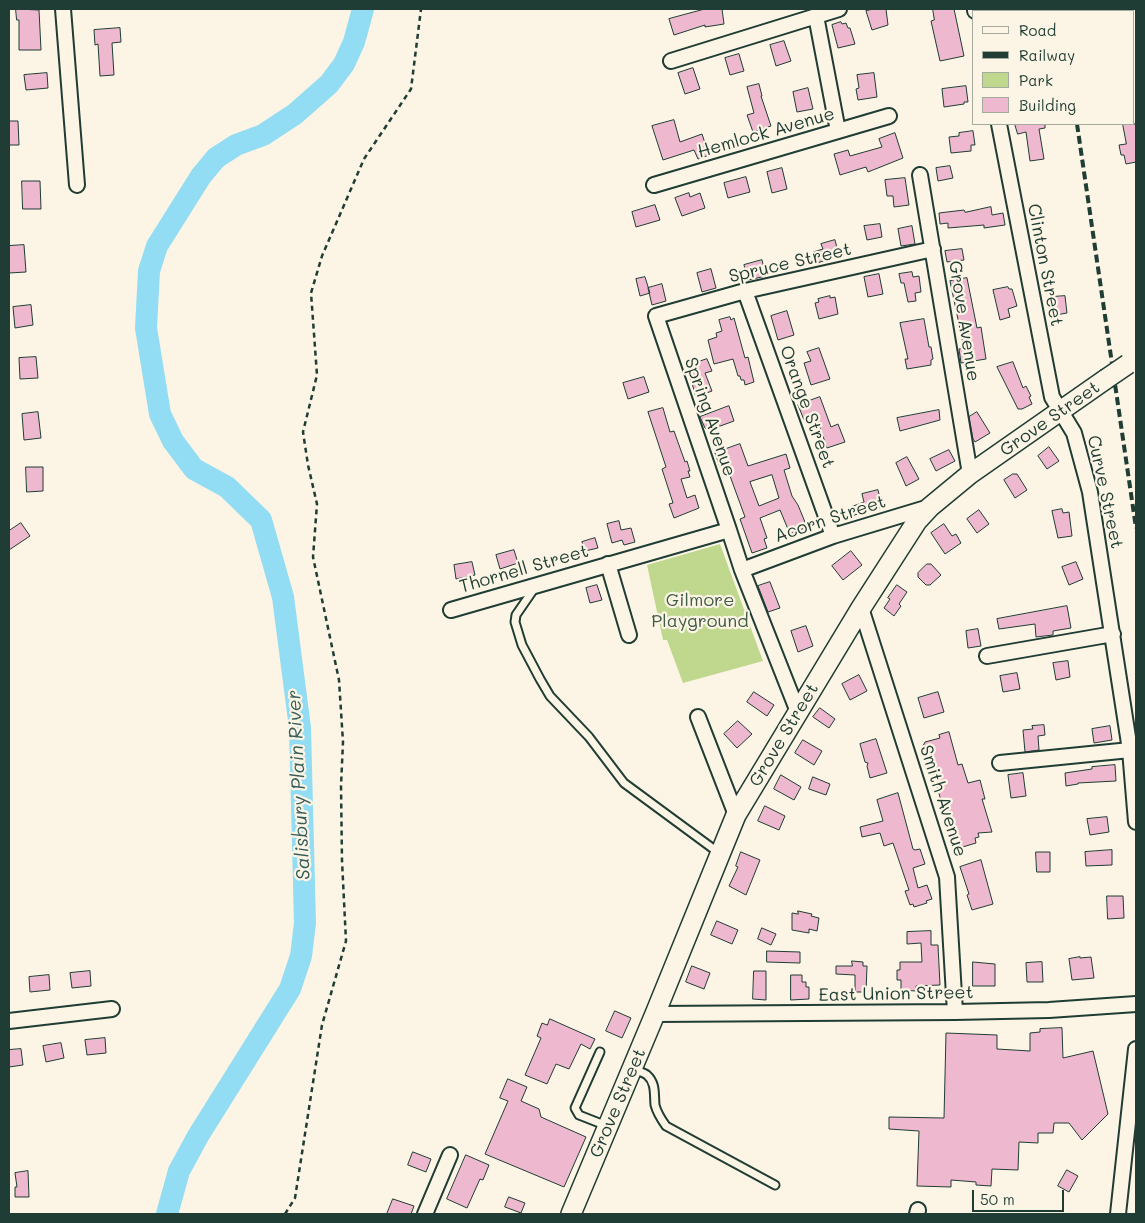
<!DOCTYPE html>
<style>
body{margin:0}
#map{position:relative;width:1145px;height:1223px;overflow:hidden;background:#fcf5e5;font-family:Mali,sans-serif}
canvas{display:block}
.frame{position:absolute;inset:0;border:10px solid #1f3d34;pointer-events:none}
.legend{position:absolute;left:972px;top:10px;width:162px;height:115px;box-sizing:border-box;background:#fcf5e5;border:1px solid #a4ab9e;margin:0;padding:6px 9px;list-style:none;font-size:15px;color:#1f3d34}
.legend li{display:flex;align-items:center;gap:10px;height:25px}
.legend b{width:25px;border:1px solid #a4ab9e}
.scale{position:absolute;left:972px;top:1190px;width:92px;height:22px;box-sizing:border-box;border:2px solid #1f3d34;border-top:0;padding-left:6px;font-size:15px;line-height:18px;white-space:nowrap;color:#1f3d34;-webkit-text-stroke:4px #fcf5e5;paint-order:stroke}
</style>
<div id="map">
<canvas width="1145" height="1223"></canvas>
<div class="frame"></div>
<ul class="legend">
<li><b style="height:6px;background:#fcf5e5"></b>Road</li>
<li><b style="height:6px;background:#1f3d34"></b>Railway</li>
<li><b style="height:14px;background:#bfd88e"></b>Park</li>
<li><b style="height:14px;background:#eeb8cf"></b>Building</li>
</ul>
<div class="scale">50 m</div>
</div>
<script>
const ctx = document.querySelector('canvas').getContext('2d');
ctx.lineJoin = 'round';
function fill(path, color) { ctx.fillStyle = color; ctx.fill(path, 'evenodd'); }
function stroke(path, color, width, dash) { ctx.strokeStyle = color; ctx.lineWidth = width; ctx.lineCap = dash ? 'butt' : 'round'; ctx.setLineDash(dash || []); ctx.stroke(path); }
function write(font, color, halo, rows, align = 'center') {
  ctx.font = font + ' Mali,sans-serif'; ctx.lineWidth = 4.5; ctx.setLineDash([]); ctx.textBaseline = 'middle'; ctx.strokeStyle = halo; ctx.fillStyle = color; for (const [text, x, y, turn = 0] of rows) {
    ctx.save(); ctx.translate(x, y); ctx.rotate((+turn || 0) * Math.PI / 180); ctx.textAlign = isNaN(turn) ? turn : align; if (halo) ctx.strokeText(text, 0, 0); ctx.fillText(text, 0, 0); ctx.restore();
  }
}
fill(new Path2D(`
 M720 544 763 661 683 683 667 640H663L647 565Z`), '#bfd88e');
stroke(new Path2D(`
 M167 1214 179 1171 198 1136 290 989 301 956 305 923 300 728 283 597 261 520 227 487 194 469 173 441 160 414 146 328 149 271 157 246 201 176 216 158 236 145 263 135 295 114 329 84 344 64 354 42 363 9`), '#92ddf3', 22);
const building = new Path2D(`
 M16 9 39 10 41 50H19V20H17Z
 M705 9H722L724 24 705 27V25L674 35 669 19Z
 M874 9H886L888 25 872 30 866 11Z
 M933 9H954L964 56 940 61 931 21 934 20Z
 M841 22 842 24 846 23 848 28H850L855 44 838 48 832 25Z
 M120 28 121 42 112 43 114 75 100 76 98 44 95 45 94 30Z
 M784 41 791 61 776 66 770 45Z
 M739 54 744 71 730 75 725 58Z
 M693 68 700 89 685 94 678 73Z
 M47 73 48 88 26 90 24 75Z
 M874 73 877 97 858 100 856 89 859 88 857 75Z
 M759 84 762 96H761L771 126 753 132 747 115 754 113 747 87Z
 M966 86 968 102H964V104L944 107 942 89Z
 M808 88 813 109 797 112 793 92Z
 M674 120 680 142 702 134 709 155 698 159 694 150 663 160 652 126Z
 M9 121H18L19 145H9Z
 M1015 124H1045V128L1039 129 1044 159 1030 161 1026 132 1018 134Z
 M1123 124H1136V162L1126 164 1124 155H1121L1119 145 1126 144Z
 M973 131 975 145H971V151L951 153 949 137 959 136V133Z
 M895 133 903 158 868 172 866 167 840 175 834 154 848 150 850 156 882 147 879 139Z
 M950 166 953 178 938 181 936 168Z
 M782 168 787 189 772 193 767 172Z
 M746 177 750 192 728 198 724 183Z
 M905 178 909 205 894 207 893 196H887L885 180Z
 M22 181H40L41 209H23Z
 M689 193 690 197 700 193 705 208 682 216 675 198Z
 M655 205 660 220 636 227 632 212Z
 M991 207 992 215 1003 213 1005 225 984 228V225L948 228V223L940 224 939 213 964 210 965 212Z
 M880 224 882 237 867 240 864 226Z
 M912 226 915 244 901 246 898 229Z
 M835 240 839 256 817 263 813 252 823 249 821 244Z
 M24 245 26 272 9 273V246Z
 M962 249 964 260 947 262 945 251Z
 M762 260 766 276 748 280 744 265Z
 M711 269 716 288 702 292 697 273Z
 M912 272 913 277 919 276 921 292 915 293 916 301 908 302 904 283H901L899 274Z
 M879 274 883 294 868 297 864 277Z
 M645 277 650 293 640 296 636 279Z
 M967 278 977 328 981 327 986 359 961 363 959 349 964 348 950 281Z
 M662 284 666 301 652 305 648 288Z
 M1008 287 1009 289H1012L1017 306 1008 309 1010 317 1000 320 993 290Z
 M830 296V298L835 297 838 314 819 319 815 303 819 302 818 299Z
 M1065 296 1067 313 1050 316 1048 301H1053L1052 297Z
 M31 305 33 325 15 328 13 307Z
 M787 311 794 335 778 340 771 316Z
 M730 317 731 320 734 318 745 358 748 357 754 382 745 385 744 380H741L740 376H738L733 359 714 364 708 340 717 337 716 333 722 331 719 320Z
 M924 319 929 347H931L933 359 931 360V365L907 369 905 359H908L900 323Z
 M819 348 830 379 811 385 804 363 811 361 807 352Z
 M36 357 38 378 20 379 19 358Z
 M707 359 712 371 705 373 712 391 696 397 687 366Z
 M1013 362 1023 388 1026 386 1031 396 1029 397 1032 404 1022 409H1018L997 367Z
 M644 377 649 392 628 399 623 383Z
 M820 397 831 427 838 424 845 442 827 448 816 416 804 420 798 405Z
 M729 406 734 421 709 430 705 428 700 417Z
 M663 408 670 432 674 431 685 462 687 461 690 471H688L690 477 681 479 687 498 695 495 699 508 674 518 669 504 673 503 662 469 666 467 648 412Z
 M939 410 940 420 900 431 897 418Z
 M38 412 41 438 24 440 22 414Z
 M977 412 990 433 975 442 973 439 969 417Z
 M740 444 748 466 786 454 790 468 784 470 792 496 798 505 807 527 790 534 780 510 760 518 767 538 764 539 767 548 752 553 740 519 745 517 726 465 720 467 715 453ZM772 475 779 498 759 506 750 482Z
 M1049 447 1059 461 1047 469 1038 456Z
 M949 450 955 461 936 471 930 459Z
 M907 457 919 479 906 486 896 463Z
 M26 467H43V491L27 492Z
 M1013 474H1017L1027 490 1015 498 1004 480Z
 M878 490 882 507 851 516 848 508 864 502 862 494Z
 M1062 509 1063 513 1069 512 1072 536 1058 538 1052 511Z
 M979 510 989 524 977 533 967 519Z
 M619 521 621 530 631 528 635 542 624 545 622 540 612 543 607 524Z
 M21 523 30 536 9 550V531Z
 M944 524 952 536 956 534 961 543 945 554 931 533Z
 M595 538 598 548 585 551 582 542Z
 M514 550 518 563 500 569 496 555Z
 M851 551 862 565 843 580 832 566Z
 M472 562 475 575 456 579 454 565Z
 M1076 562 1083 579 1069 585 1062 567Z
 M927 564H931L941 575 930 585H926L918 577V573Z
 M770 582 780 608 768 612 758 586Z
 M597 585 602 600 590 603 586 588Z
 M897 585 907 592 899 604 901 606 894 616 884 608 890 599 888 598Z
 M1067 606 1071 628 1053 631V635L1036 637 1035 624 999 629 997 619Z
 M806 626 813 646 798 652 791 631Z
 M978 629 981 646 968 648 966 631Z
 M1068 661 1070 677 1056 680 1053 663Z
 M1017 673 1020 689 1003 692 1000 676Z
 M859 675 867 691 850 700 842 684Z
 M754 692 774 705 767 716 747 702Z
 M938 692 944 712 924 718 918 698Z
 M820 708 835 719 829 728 813 717Z
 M738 721 752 734 737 748 724 734Z
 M1044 725 1045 735 1038 736 1039 750 1025 752 1023 730 1033 729 1032 726Z
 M1110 726 1112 740 1094 743 1092 729Z
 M949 732 958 765 962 764 968 783 980 780 985 799H982L992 832 978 833 979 837 975 838 976 843 956 849 928 758 924 759 921 750 925 742 940 738 939 735Z
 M876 739 887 773 870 778 867 766 868 763 865 762 860 744Z
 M803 740 822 751 814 765 795 753Z
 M1115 765 1116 781 1078 783V784L1066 786 1065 773 1092 769V767Z
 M1023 773 1026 796 1011 798 1008 775Z
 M781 775 801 787 794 800 774 789Z
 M813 777 830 784 826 795 809 789Z
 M898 793 913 849 915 850 920 849 925 864 913 868 918 888 927 885 932 899 926 901 927 903 914 907 913 904 910 905 905 891 909 890 893 843 884 846 880 833 862 837 860 827 883 821 877 800Z
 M765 806 785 816 779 830 758 821Z
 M1107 817 1109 832 1090 835 1087 819Z
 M1112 850V865L1086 866 1085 852Z
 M741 852 760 860 746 895 729 886 738 867 736 866Z
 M1036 852H1050V872H1037Z
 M981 860 993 904 972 910 967 895 969 894 960 867Z
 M1107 896H1123L1124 918 1108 919Z
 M798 911 812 914 811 916 819 918 817 931 809 929V933L792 930V913L798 914Z
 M717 921 738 930 732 944 711 935Z
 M762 928 776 934 771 945 758 939Z
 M931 931V945H938L940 985 916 986V991L901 990V980H897V970H900V962H922L921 943 907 944V932Z
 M767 951 800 952V963L767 962Z
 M1080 957V958L1091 957 1094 978 1072 980 1069 959Z
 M852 961 863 962V966H867L866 992H855V975L836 974V966H852Z
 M973 962 995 964V986H973Z
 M1042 962 1043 982H1027L1026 963Z
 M692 966 710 973 704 989 686 982Z
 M90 971 91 986 72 988 70 973Z
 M754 971H766V1000L753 999Z
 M49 975 50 990 30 992 29 977Z
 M791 975H802V982H806V987H809V999L791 1000Z
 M615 1011 631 1018 622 1038 606 1031Z
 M550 1019 595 1039 590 1049 581 1044 569 1069 556 1064 547 1084 525 1075 541 1038 537 1036 542 1023 547 1025Z
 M1062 1028 1063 1058 1093 1051 1108 1114 1082 1140 1069 1123H1054L1053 1133H1038V1143L1019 1142 1018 1170 992 1169 991 1186 976 1185V1182L951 1180V1187L917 1186 919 1131 889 1129V1117L944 1118 946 1033 997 1035V1049L1030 1051V1033L1040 1032V1029Z
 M105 1038 106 1053 87 1055 85 1040Z
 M61 1043 64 1058 46 1062 43 1046Z
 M21 1049 23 1065 9 1067V1050Z
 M508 1079 527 1087 521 1101 539 1109 541 1117 586 1137 564 1187 485 1154 508 1101 500 1098Z
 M413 1152 431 1159 426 1172 408 1165Z
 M466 1155 489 1165 483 1180 480 1179 467 1208 447 1199Z
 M1067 1170 1078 1176 1069 1192 1058 1186Z
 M28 1171 29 1197H15V1187H17L15 1173Z
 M509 1197 525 1203 521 1213 505 1207Z
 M393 1199 414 1206 411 1214H387Z`);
fill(building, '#eeb8cf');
stroke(building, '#1f3d34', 1);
const lane = new Path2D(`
 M536 586 516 615 515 622 522 645 540 679 550 696 589 737 624 783 719 853
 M600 1052 575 1108 579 1115 607 1126
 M633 1069C637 1071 643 1072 647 1075 656 1083 654 1094 655 1105 657 1113 661 1119 666 1126L775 1185`);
const street = new Path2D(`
 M63 9 77 185
 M975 9V11
 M816 16 838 131
 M671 61 839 9
 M999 124 1052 397 1074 433 1090 492 1130 750 1136 822
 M920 175 970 474
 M654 185 889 116
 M745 291 833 536
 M729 530 656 316 745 291 933 249
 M608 564 629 635
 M742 570 833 536 929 507
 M861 608 947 877 955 1012
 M451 610 729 530 742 570 798 712
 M987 656 1113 634
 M698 717 736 815
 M1000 763 1130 750
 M655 1014 955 1012 1049 1010 1136 1004
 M9 1021 112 1009
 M425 1214 450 1155
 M917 1214 918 1210
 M1118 1214 1136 1049`);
const secondary = new Path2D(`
 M571 1214 655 1014 736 815 861 608 917 521 930 507 970 474 1106 379`);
stroke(lane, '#1f3d34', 11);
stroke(street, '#1f3d34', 18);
stroke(secondary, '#1f3d34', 22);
stroke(new Path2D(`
 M285 1214 295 1198 322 1025 346 941 342 861 341 786 343 742 339 680 313 557 317 504 308 465 303 432 317 375 311 293 322 256 364 159 411 89 421 9`), '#1f3d34', 2.5, [5, 4]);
stroke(lane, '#fcf5e5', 7);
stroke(street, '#fcf5e5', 14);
stroke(secondary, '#fcf5e5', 19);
stroke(new Path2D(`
 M1060 9V11
 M1077 124 1136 528`), '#1f3d34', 4, [8, 4]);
const secondaryBridge = new Path2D(`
 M1106 379 1128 364`);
stroke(secondaryBridge, '#1f3d34', 22, []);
stroke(secondaryBridge, '#fcf5e5', 19);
write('18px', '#1f3d34', '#fcf5e5', [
 ["Hemlock Avenue",766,133,-16],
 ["Spruce Street",790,263,-13],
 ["Clinton Street",1045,265,79],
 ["Grove Avenue",964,321,81],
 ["Orange Street",807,407,70],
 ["Spring Avenue",710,417,71],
 ["Grove Street",1050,419,-35],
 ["Curve Street",1105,492,78],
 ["Acorn Street",830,519,-18],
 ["Thornell Street",524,569,-16],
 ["Grove Street",784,735,-59],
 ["Smith Avenue",943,801,72],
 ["East Union Street",896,994,-1],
 ["Grove Street",618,1103,-67]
]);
write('18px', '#3f5c46', '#fcf5e5', [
 ["Gilmore",700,600],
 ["Playground",700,621]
]);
write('italic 19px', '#365d5a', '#fcf5e5', [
 ["Salisbury Plain River",299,785,-93]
]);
</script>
